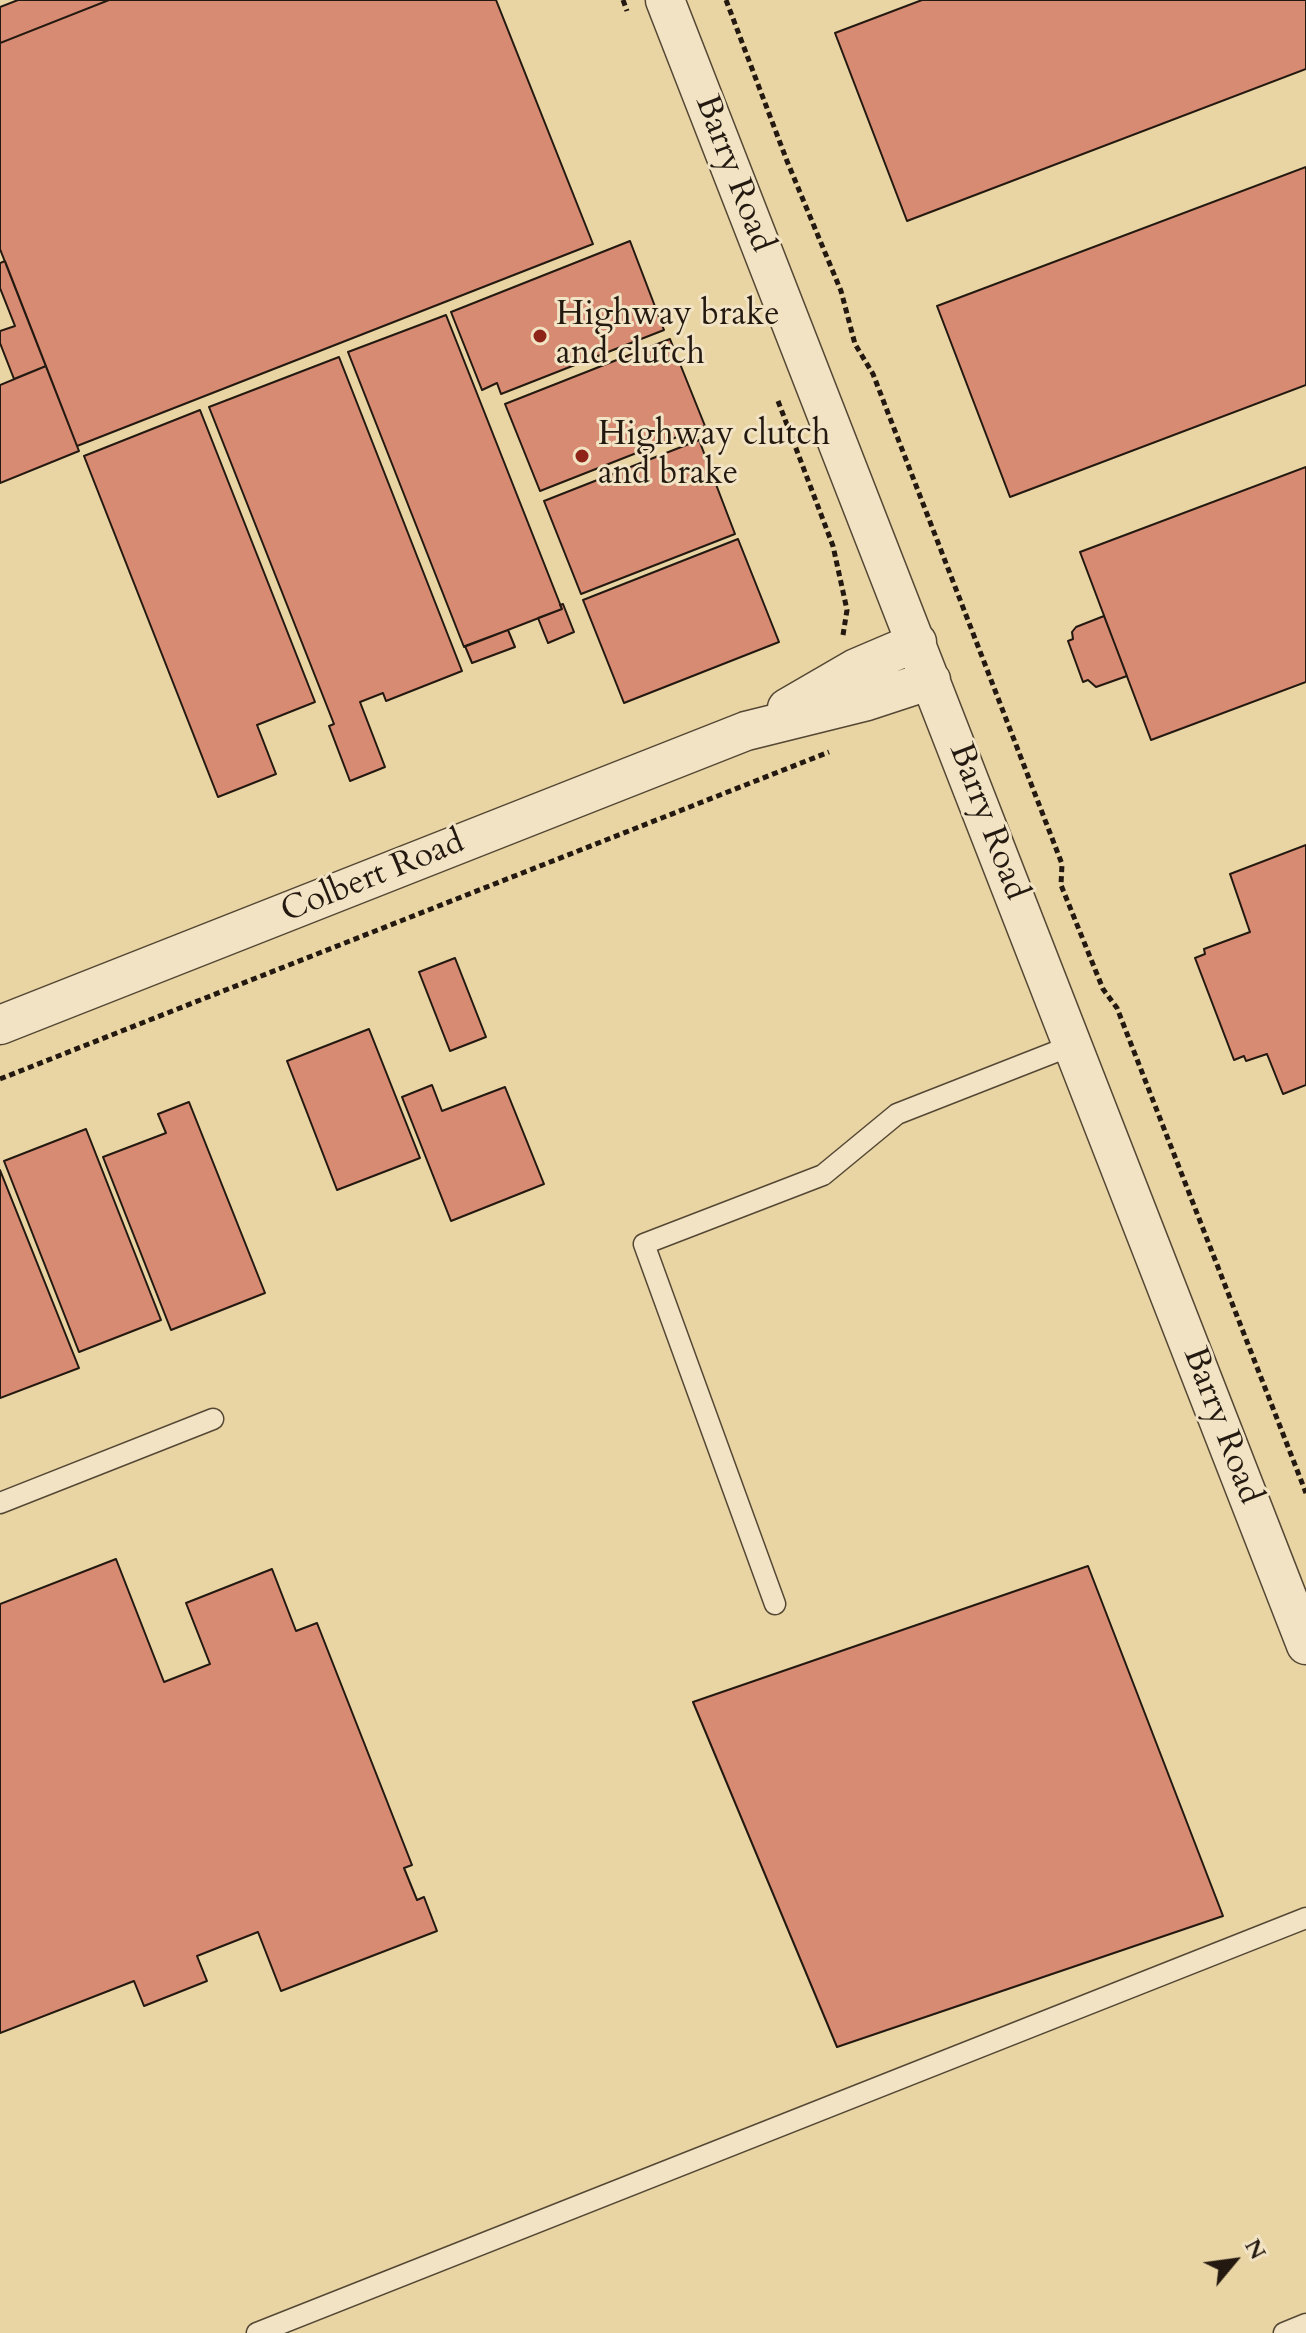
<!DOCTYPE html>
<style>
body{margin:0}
#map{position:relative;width:1306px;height:2333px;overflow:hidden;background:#e9d4a3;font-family:Cardo,serif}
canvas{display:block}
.north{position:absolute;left:1194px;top:2221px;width:80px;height:80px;-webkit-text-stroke:6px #f1e3c3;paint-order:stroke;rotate:61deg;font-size:22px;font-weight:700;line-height:32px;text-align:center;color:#231910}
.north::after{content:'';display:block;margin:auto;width:28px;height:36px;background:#231910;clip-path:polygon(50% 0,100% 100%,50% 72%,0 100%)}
</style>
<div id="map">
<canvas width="1306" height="2333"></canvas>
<div class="north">N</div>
</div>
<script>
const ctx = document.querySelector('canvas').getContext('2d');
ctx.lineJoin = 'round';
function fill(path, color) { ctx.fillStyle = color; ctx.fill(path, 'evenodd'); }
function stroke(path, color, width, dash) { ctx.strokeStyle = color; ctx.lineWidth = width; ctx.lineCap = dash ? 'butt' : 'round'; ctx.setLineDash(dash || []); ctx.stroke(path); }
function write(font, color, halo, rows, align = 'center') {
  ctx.font = font + ' Cardo,serif'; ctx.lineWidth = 6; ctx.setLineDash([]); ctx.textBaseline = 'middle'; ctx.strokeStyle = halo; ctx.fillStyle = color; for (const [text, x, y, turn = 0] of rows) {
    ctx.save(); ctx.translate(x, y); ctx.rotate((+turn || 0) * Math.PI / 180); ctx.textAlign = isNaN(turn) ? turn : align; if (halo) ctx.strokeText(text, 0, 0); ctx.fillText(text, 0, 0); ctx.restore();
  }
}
const building = new Path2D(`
 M18 0H109L0 43V7Z
 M109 0H496L593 244 77 446 0 249V43Z
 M922 0H1306V69L907 221 835 33Z
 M1306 167V385L1010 497 937 306Z
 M630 241 664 330 501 394 497 383 482 390 451 312Z
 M5 261 46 366 14 379 0 343V331L15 326 0 288V263Z
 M446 315 562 609 464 647 348 352Z
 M670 339 705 426 540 491 505 404Z
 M339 357 462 671 386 701 383 693 360 702 385 767 350 781 329 726 334 724 209 407Z
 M46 366 79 451 0 483V385Z
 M200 410 315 702 257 725 276 774 218 797 84 456Z
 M699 440 735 534 581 594 544 501Z
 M1306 467V682L1151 740 1080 552Z
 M738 539 779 642 624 703 583 600Z
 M563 604 574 632 548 643 538 618 562 609 560 605Z
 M1104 616 1127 676 1096 687 1088 680 1083 682 1068 641 1073 639 1072 632 1076 627Z
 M508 630 515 647 472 663 465 646Z
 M1306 845V1085L1283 1094 1267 1054 1246 1061 1244 1056 1234 1060 1195 958 1205 954 1204 949 1250 932 1230 874Z
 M455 958 486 1037 450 1051 419 972Z
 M369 1029 420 1158 337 1190 287 1061Z
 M432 1085 442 1111 505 1087 544 1184 451 1221 402 1097Z
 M189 1102 265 1293 171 1330 103 1157 166 1133 158 1114Z
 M86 1129 161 1320 79 1352 4 1161Z
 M0 1170 79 1368 0 1398Z
 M116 1559 164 1682 210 1664 186 1603 272 1569 296 1631 317 1623 412 1865 404 1868 417 1900 424 1897 437 1931 281 1991 258 1932 197 1956 207 1981 144 2006 134 1981 0 2033V1604Z
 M1088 1566 1223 1916 837 2047 693 1702Z`);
fill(building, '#d78b73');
stroke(building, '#231910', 2);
const lane = new Path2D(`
 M0 1503 213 1419
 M775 1604 644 1244 823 1175 897 1114 1073 1045
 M257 2333 1306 1918
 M1284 2333 1306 2324`);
const street = new Path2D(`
 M665 0 1306 1645
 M787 708 856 668 917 642
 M0 1025 746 731 867 701 931 680`);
stroke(lane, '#544835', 23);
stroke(street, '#544835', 41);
stroke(new Path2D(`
 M623 0 627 11
 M726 0 787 161 841 291 855 344 873 374 1062 864 1061 885 1103 989 1117 1008 1306 1493
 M778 401 833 546 847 610 843 635
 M0 1079 829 752`), '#231910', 5, [6, 4]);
stroke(lane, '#f1e3c3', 20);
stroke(street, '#f1e3c3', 38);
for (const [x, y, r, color] of [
 [540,336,8,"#8f2418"],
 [582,456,8,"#8f2418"]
]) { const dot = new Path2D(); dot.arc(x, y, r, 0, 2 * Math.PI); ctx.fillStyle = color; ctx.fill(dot); stroke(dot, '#f1e3c3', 3); }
write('34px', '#231910', '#f1e3c3', [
 ["Barry Road",733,174,69],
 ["Barry Road",987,822,69],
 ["Colbert Road",373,878,-22],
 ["Barry Road",1221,1426,69]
]);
write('34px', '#231910', '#f1e3c3', [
 ["Highway brake",556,316],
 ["and clutch",556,355],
 ["Highway clutch",598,436],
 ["and brake",598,475]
], 'left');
</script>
